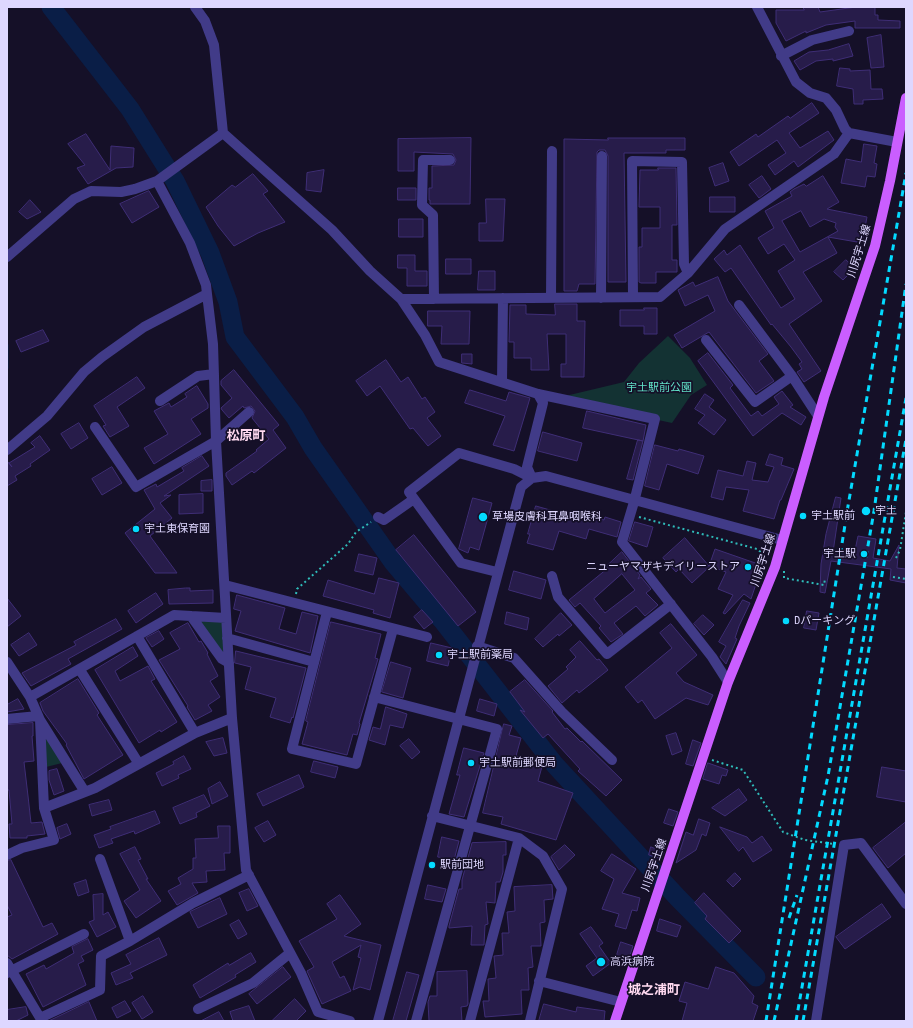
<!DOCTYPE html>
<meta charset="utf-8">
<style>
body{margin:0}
#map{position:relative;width:913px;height:1028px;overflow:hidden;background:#151028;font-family:"Asap Condensed",sans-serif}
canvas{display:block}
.frame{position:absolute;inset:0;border:8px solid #ded7ff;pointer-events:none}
</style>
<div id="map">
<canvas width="913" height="1028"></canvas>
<div class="frame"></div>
</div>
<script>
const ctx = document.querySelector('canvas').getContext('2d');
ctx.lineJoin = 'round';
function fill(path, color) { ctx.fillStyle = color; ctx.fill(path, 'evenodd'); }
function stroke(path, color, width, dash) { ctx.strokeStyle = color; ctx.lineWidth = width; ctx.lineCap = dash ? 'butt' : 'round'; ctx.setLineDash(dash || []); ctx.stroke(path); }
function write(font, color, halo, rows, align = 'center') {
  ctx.font = font + ' "Asap Condensed","Noto Sans JP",sans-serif'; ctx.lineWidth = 3.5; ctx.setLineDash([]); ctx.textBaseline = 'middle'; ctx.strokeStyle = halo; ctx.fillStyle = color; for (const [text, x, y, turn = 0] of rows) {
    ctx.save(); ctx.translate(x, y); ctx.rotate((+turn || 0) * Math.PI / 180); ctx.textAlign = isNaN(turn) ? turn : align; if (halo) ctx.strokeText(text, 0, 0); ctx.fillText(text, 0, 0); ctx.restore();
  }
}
fill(new Path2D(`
 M668 336 690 358 707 385 691 395 672 423 557 398 624 382 639 363Z
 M191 616 226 618 229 663Z
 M40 720 66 762 42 768Z`), '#133233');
stroke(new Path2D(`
 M7 345V368`), '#0a1e47', 3);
stroke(new Path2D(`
 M51 7 130 109 175 181 210 253 228 302 235 337 295 417 313 448 393 562 442 620 555 765 678 898 756 977`), '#0a1e47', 19);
const building = new Path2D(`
 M803 7H818L820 12 856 7H875V15H878V20L900 21V28H855V21L826 25 806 33V31L786 41 776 23V10H804Z
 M881 35 884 67 871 68 867 38Z
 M849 44 853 56 833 61V59L816 61 800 70 794 61 809 52 828 50Z
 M840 68 850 69V71L870 70 871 89H882L883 99 863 100V104H854L853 89 837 86Z
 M812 103 819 113 789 133 800 148 828 131 834 140 798 167 794 161 775 175 768 165 786 153 777 140 739 166 730 152 756 134 758 137 788 116 790 118Z
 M86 134 110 170 111 146 134 148 133 167 116 168 88 184 77 168 85 165 68 144Z
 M471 138 470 204H430V200H429V188H432V166L454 165 456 160 453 154 414 152V171H398V139Z
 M608 138H685V150H666V153H624L626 282H608V156L605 150H599L597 152 595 284H579L577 291H564V139L608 140Z
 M864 144 877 146 874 163 877 164 875 177 867 176 865 187 841 183 846 159 861 162Z
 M723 163 729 181 715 186 709 168Z
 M658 168H676L677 225H672V260H677V272H656V283H641L639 282V247H642V228H660V207H639L640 170H658Z
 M324 170 321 192 306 190 307 173Z
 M253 174 268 191 263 194 285 222 258 233 234 246 218 226 206 207 232 185 235 187Z
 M762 176 771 189 759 198 749 185Z
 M823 176 839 202 827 209 867 217 863 238H858L857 242 828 237 837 253 803 272 822 301 789 324 821 371 804 382 797 372 802 369 799 364 802 362 791 347 772 324 771 325 731 268 725 272 714 259 724 250 727 255 740 245 781 308 795 299 778 271 795 260 784 244 768 254 758 238 774 228 765 211 792 196 790 192 794 189 804 184 806 186ZM801 211 810 227 824 219 836 223 835 227 838 231 800 252 782 221Z
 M398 188H416V200H398Z
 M149 191 159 207 132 223 120 204Z
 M710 197H735V212H710Z
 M486 199H505L503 241H479V223H486Z
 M30 200 41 212 27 219 19 212Z
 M399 219H423V237H399Z
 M398 255H415V271H427V286H407V268H398Z
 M446 259H471V274H446Z
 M846 260 855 268 843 280 834 272Z
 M479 271H495V290H478Z
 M718 277 728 301 768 354 759 361 774 381 756 393 709 332 682 348 674 335 715 311 708 295 685 306 678 290 693 282 695 286Z
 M555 304H577V321H585L584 377H561V364H566V334H547L549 370H531V358H514V342H509L510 305H526V314L555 315Z
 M644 308H657V334H644V326H620V310H644Z
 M428 311H470L469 344H441L442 326H428Z
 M43 330 49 341 21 352 16 341Z
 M708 353 733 385 730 388 751 416 758 411 762 416 779 404 774 397 782 391 793 405 790 407 806 417 801 425 782 413 753 436 698 361Z
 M462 354H472V364L462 363Z
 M386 360 401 382 408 377 422 399 425 397 435 412 427 418 441 436 428 446 413 428 410 429 380 386 367 396 356 381Z
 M234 370 279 425 273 430 286 448 254 473 252 471 232 485 226 476V473L257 451 256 450 269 439 252 418 255 411 251 406 244 408 243 406 229 418 222 410 221 408 232 398 221 385V381Z
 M137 377 145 388 117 407 129 426 110 437 103 426 106 425 94 406Z
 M197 386 208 404V408L191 419 201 434 154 464 144 448 168 434 154 411 169 403 171 407 187 397 185 394Z
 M470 390 506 401 509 392 530 398 514 451 493 445 505 416 465 403Z
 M705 394 714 400 709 407 726 420 714 435 698 423 705 415 695 409Z
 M587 411 646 425 643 441 583 428Z
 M79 423 88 438 71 449 61 434Z
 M543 432 582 443 577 461 538 451Z
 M40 436 50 450 30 464 31 466 15 476 17 480 7 486V461L12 467 9 463 35 447 31 443Z
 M638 440 643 441 633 480 627 479Z
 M655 445 678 451 679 449 704 456 698 474 667 464 659 490 645 486Z
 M770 454 783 458 781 465 794 469 781 500H780L774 519 743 511 749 490 726 487 723 500 711 497 718 470 743 476 747 461 756 463 752 480 768 482 774 467 766 465Z
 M202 456 209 466 164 496 171 495 160 503 172 518 150 536 177 573H155L125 533 155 509 144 490 156 484 157 487 184 471 182 468Z
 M112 467 122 483 102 495 92 479Z
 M212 480V491H201V481Z
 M203 494V513L179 514V495Z
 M836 497 841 498 833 552 854 555 858 536 876 539 873 558 890 561 899 545 897 568 906 569V583L890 580 891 569 831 561 825 593 820 592 821 564 826 534Z
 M473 498 492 503 479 550 470 547 468 553 459 549Z
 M536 506 571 516 572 511 604 520 605 517 621 522 617 537 589 529 586 539 559 531 553 550 527 543 530 534H528Z
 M635 522 653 527 647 547 629 541Z
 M414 535 476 612 458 626 396 550Z
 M685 538 709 566 715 549 761 565 754 583 756 584 751 599 744 594 725 614 723 613 733 595 718 589 726 572 710 566 692 583 679 569 676 572 663 558Z
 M622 552 640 575 638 579 641 577 651 589 646 593 658 605 645 616 636 606 614 623 623 634 611 642 599 628 601 626 580 603 575 607 569 600 608 568 606 567ZM622 574 635 590 605 613 594 599Z
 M359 554 377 558 373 575 355 571Z
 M514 571 546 580 541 599 509 590Z
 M379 578 399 583 390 618 373 613 374 610 323 596 328 580 374 594Z
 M186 588H190V591L213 590V603L169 604 168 590Z
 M156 593 163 604 136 623 128 611Z
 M237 595 285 608 279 629 296 634 302 612 318 616 310 653 235 631 241 611 234 609Z
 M7 598 21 616 7 627Z
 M743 600 750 603 739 626 735 638 737 639 726 664 720 657 726 646 719 642Z
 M422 610 433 622 424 629 414 617Z
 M807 611 819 613 816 630 804 628Z
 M507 612 529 618 527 630 505 624Z
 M561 613 572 625 559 636 558 634 543 647 535 639Z
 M703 615 714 625 704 635 694 624Z
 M116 619 122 629 68 659 71 664 31 686 22 673 76 645 74 642Z
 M331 622 381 634 375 658 378 659 359 723 360 724 357 735 353 734 347 755 302 744 308 722 306 721Z
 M188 623 199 642 201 641 208 653 207 654 218 676 210 681 220 697 208 705 212 711 195 720 187 707 188 706 159 660 180 649 170 633Z
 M671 624 697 655 676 673 684 682 713 695 708 705 686 698 655 719 642 700 638 703 625 687 672 648 660 633Z
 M159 631 164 639 152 647 146 638Z
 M29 633 37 645 19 656 11 645Z
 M580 641 597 660 599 659 608 670 579 693 577 690 562 703 548 686 568 669 566 667 576 657 570 650Z
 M431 643 452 648 448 666 427 661Z
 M133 647 138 656 115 671 120 681 148 666 155 679 151 681 177 722 161 732 160 730 139 743 95 670Z
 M236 651 306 668 293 718 292 717 290 723 270 717 276 698 245 689 251 667 235 663Z
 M391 662 411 668 403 698 382 692Z
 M78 679 99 713 97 715 123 755 84 779 66 745 67 744 43 711 40 703Z
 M525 680 553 711 552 712 565 729 567 728 581 742 582 741 622 780 606 796 578 771 580 769 548 734 543 738 520 710 525 712 510 692Z
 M18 699 24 709 7 712V705Z
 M480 699 497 704 494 716 477 711Z
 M386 707 407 714 403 728 390 725 385 745 369 740 373 727 380 729Z
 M33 723V736H32L34 761 24 762 28 796 31 823 42 822 45 834 27 836V838H10L9 824H12L9 790H7V725Z
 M504 724 512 726 509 735 521 738 516 756 543 763 538 781 573 793 556 840 501 824 503 817 483 813Z
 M676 733 682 751 672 755 666 736Z
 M223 738 227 753 214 756 206 742Z
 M409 739 420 752 412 759 400 746Z
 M693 740 701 743 693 766 686 764Z
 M464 748 484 753 464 817 449 814 460 775H457Z
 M184 756 191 769 178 775 179 778 162 786 156 773 174 764 173 762Z
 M314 761 338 767 335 778 311 772Z
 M708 763 728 770 726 776 722 775 719 784 703 779Z
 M882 767 906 771V802L877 797Z
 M57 769 64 791 54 795 49 780V771Z
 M299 775 304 787 263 806 257 794Z
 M220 782 228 796 212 804 208 789Z
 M739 789 747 800 725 816 712 808Z
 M204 795 210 806 196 813 197 817 180 824 173 808Z
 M109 800 112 810 92 816 89 805Z
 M669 809 678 812 673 826 664 823Z
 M155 811 160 823 135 834 134 831 111 839 113 843 99 848 94 835 111 829 110 827Z
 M699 819 710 823 706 836 702 834 696 850 676 863 686 832 693 835Z
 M268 821 276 835 264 842 255 828Z
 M906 822V853L888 868 873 848Z
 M67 824 71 834 60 839 57 828Z
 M218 826H230V853H224L225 870 206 871 207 882 192 883 198 893 177 905 168 891 181 884 178 878 193 869V858H196L195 839 218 838Z
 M720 827 747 837 752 843 762 836 772 850 753 862 743 847 739 851Z
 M442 837 459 841 454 860 438 857Z
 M506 842V855H503V872L500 882H496L495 903 486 902 488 924 485 925 484 945H471L472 926 449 928V926L459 889H462V880L472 843Z
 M565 845 575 855 559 870 551 857Z
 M135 847 141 859 138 860 148 879H146L161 901 136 918 124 901 140 890 120 854Z
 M651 847 664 852 661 859 649 855Z
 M612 854 636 869 622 893 640 898 637 911 632 910 626 929 615 926 619 914 602 909 614 879 601 871Z
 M11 860 43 927 52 923 58 934 12 959 7 955V917L12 915 7 905V861Z
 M735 873 741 879 733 887 727 881Z
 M86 880 89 892 78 896 74 884Z
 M428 885 446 889 442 902 425 899Z
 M552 885 553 899 544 900 545 922 540 923 541 946H531L533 967 528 968 529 990H521L522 1014 485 1017 483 1001H489L488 979 496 978 494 956 503 955 502 933H509L507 912 515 911 514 887Z
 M249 889 258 906 247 911 239 893Z
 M704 893 741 931 729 943 705 919 707 916 695 903Z
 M103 894V915L108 912 116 927 97 937 89 922 94 920 93 895Z
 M340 895 361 924 344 936 381 945 370 990 360 987 353 990 361 958 358 957 361 945 332 962 340 978 344 976 351 991 322 1004 307 971 314 967 299 941 337 919 327 904Z
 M220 898 227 914 198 928 190 912Z
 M882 904 891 917 845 949 836 937Z
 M660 919 681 926 677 937 657 931Z
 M239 920 247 934 238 939 230 925Z
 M591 927 603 943 599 946 611 963 593 976 586 966 597 958 580 934Z
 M159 938 167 955 130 973 133 978 116 985 111 973 131 964 126 955Z
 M88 939 93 950 81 956 84 961 78 964 86 985 43 1007 26 974 44 965 46 969 74 953 72 947Z
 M621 942 633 946 629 958 617 955Z
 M251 953 256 962 235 975 236 977 200 998 193 985 228 963 229 965Z
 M283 967 291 977 257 1004 249 994Z
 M716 967 734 973 754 996 752 1003 758 1006 753 1021H682L687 1003 679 1001 685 982 708 989Z
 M467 971 468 1004 467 1006 461 1007 462 1021H429L428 1002 430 996H437V972Z
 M407 972 419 975 406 1021H393Z
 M143 996 153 1012 142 1019 132 1003Z
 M295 999 306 1011 296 1021H272Z
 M125 1001 131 1011 117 1018 112 1008Z
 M89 1002 97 1021H49Z
 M544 1004 576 1012 577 1007 605 1011 604 1021H539Z
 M249 1006 255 1021H233L230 1012Z
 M26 1007 28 1015 16 1021H7V1010Z
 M219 1012 224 1021H201Z`);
fill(building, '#271c4a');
stroke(building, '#3f2e76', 1);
stroke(new Path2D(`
 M639 517 757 549 764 555 765 563
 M896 558 900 550 906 512
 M784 571V578L824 585 825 579
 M905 572H906
 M893 577 906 579
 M296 594 297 589 348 544 356 532 371 522
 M712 760 743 770 783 832 805 840 834 844`), '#2fbbb9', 2, [2, 3]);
stroke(new Path2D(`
 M195 7 205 21 214 45 223 133 332 230 370 271 401 299 425 335 439 362 538 394 655 419 634 502 622 542 712 657 728 682
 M757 7 796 82 810 93 826 98 836 110 845 129 849 133 897 142
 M781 56 812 40 849 31
 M157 181 190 243 206 285 207 294 213 344 216 441 232 718 246 870 301 973 318 1012 350 1021
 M7 257 74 199 91 191 121 192 135 189 157 181 223 133
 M633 297 632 161 682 162 684 264 688 273
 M551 298 552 151
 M601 298 602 156
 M401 299 660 297 688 273 725 229 834 154 849 133
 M434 299 433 215 422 205 423 160H450
 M739 305 792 376
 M706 340 755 402 792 376 818 416
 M502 382 503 298
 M160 401 198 376 214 374
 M95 427 136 487 216 441 249 412
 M7 450 47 416 84 372 102 357 144 327 207 294
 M532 478 527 467 543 403 538 394
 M378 517 384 520 414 499
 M497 572 461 563 409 492 459 453 514 469 532 478
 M552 576 558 597 607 654 671 604
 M225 585 427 637
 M327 612 292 749 356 764 393 629
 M191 616 222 659 229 663
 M137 636 195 733
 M227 638 314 662
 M477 646 514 658 562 712 612 760
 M7 662 30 697
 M80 670 139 764
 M374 697 497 729 416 1021
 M7 719 38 716
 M40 720 85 792
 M44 808 95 788 195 733 232 718
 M432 816 519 838 543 856 562 889 530 1021
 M7 855 22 848 54 840 44 808 40 720 30 697 174 615 226 618
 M100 859 130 941 193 903 249 875
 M7 963 42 1021
 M7 973 84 934
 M539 981 621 1002
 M198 1009 253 983 290 953
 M40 1018 100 990 101 956 130 941
 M378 1021 521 487 532 478 546 476 782 540
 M470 1021 519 838
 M816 1021 844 845 861 843 906 904`), '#413b88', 10);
stroke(new Path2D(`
 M615 1021 728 682 775 567 824 397 875 246 890 181 906 98`), '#ca5eff', 10);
stroke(new Path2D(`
 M789 918 797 895
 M766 1021 848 506 906 173
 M774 1021 828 776 874 511 906 284
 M796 1021 906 398
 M803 1021 906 439`), '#03daff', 3, [6, 5]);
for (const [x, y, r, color] of [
 [866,511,5,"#03daff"],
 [803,516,4,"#03daff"],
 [483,517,5,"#03daff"],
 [136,529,4,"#03daff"],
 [864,554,4,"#03daff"],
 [748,567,4,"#03daff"],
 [786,621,4,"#03daff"],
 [439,655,4,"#03daff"],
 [471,763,4,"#03daff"],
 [432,865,4,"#03daff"],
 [601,962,5,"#03daff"]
]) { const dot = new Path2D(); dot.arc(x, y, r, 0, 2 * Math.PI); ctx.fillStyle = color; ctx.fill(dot); stroke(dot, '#151028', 1.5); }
write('11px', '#ded7ff', '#151028', [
 ["川尻宇土線",859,251,-73],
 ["川尻宇土線",763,560,-72],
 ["川尻宇土線",654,865,-71]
]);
write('11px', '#61e1c7', '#151028', [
 ["宇土駅前公園",659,388]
]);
write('11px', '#ded7ff', '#151028', [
 ["宇土",875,511],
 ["宇土駅前",811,516],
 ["草場皮膚科耳鼻咽喉科",492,517],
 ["宇土東保育園",144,529],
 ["宇土駅",856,554,"right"],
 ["ニューヤマザキデイリーストア",740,567,"right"],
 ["Dパーキング",794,621],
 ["宇土駅前薬局",447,655],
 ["宇土駅前郵便局",479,763],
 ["駅前団地",440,865],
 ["高浜病院",610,962]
], 'left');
write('bold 13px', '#ffd9f0', '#151028', [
 ["松原町",246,436],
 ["城之浦町",654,990]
]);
</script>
